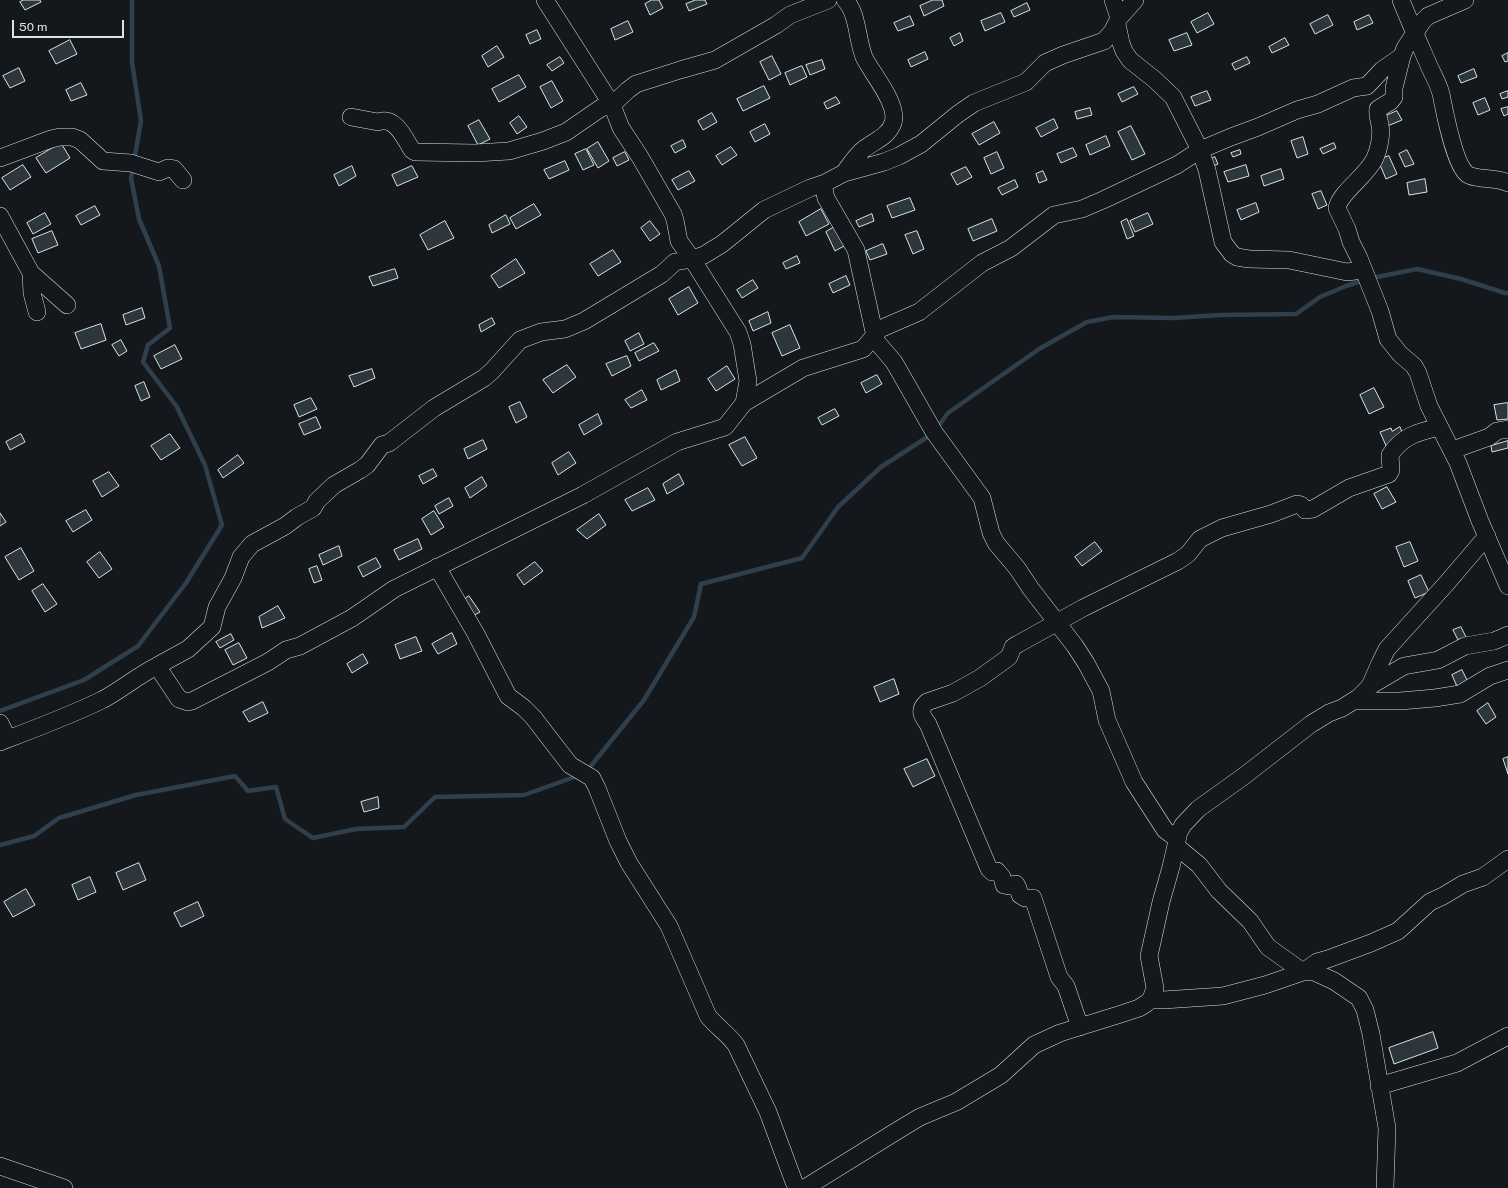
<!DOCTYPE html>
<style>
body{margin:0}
#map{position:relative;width:1508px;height:1188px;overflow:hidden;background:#14181c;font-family:"Public Sans",sans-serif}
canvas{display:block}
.scale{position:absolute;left:12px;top:20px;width:112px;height:18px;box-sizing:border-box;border:2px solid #d8e6dc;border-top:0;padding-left:5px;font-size:12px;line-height:14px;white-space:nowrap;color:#d8e6dc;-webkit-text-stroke:3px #14181c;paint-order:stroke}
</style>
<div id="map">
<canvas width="1508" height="1188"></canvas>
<div class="scale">50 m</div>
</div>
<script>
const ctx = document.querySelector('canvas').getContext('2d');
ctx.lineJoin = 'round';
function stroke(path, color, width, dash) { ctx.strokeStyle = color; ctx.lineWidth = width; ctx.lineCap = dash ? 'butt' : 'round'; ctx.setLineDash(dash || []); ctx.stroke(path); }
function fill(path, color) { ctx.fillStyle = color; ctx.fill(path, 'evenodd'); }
stroke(new Path2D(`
 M937 428 948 413 1039 349 1087 322 1113 317 1173 318 1220 315 1296 314 1320 297 1346 286 1367 279 1417 269 1461 279 1505 293H1508
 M0 711 84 680 138 646 186 583 222 525 205 465 177 407 143 362 148 345 170 328 159 266 139 219 131 178 141 121 132 62V0
 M586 772 644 700 694 617 701 584 802 558 838 507 881 467 932 434
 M0 845 34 836 59 818 136 795 235 776 248 791 276 787 285 819 313 838 356 829 404 827 435 797 524 795 580 775`), '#2f3f4d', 4.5);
const building = new Path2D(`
 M24 0H40L41 2 25 10 20 2Z
 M652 0H659L663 8 650 15 645 4Z
 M696 0H705L707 4 689 11 686 4Z
 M933 0H942L944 6 924 16 920 6Z
 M1027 3 1030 10 1014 17 1011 11Z
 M1001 13 1005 22 985 31 981 21Z
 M1208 13 1214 24 1197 33 1191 22Z
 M1328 15 1333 25 1315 34 1310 24Z
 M1369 15 1373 23 1357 30 1354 22Z
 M910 16 914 25 898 31 894 23Z
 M628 21 633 32 615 40 611 29Z
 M537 30 541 39 530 44 526 35Z
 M960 33 963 41 954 46 950 38Z
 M1187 33 1192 45 1174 51 1169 40Z
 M1285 38 1289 45 1272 53 1269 47Z
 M70 40 77 54 56 64 49 51Z
 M497 46 504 57 488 67 482 56Z
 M925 52 928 59 911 67 908 60Z
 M1508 53V61L1505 62 1502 56Z
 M772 56 781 74 769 80 760 62Z
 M560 57 564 63 552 71 547 65Z
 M1247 57 1250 63 1235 70 1232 64Z
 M822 60 825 69 810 75 806 65Z
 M802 66 807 77 790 85 785 73Z
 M19 68 25 81 10 88 3 76Z
 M1474 69 1477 77 1461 83 1458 76Z
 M519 75 526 87 499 102 492 89Z
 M552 81 563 101 551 108 540 87Z
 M81 83 87 95 71 101 66 90Z
 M764 86 770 98 743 111 737 99Z
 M1134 87 1138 94 1122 102 1118 94Z
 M1207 91 1211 100 1195 106 1191 97Z
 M1508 91V97L1502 99 1500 94Z
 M836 97 840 103 827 109 824 103Z
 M1485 98 1490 110 1478 115 1473 103Z
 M1508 107V114L1504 116 1501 109Z
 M1090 108 1092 115 1077 119 1075 112Z
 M1397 111 1402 120 1385 127 1381 118Z
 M712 113 717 122 703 130 698 121Z
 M519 116 527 127 517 134 510 123Z
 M1054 119 1058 128 1041 137 1036 128Z
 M479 120 490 139 478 145 468 126Z
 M994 122 1000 133 979 145 972 134Z
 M765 124 770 134 755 142 750 132Z
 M1131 126 1145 154 1132 160 1118 132Z
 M1106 136 1110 146 1090 155 1086 145Z
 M1303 137 1308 154 1297 158 1291 141Z
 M683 140 686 147 675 153 671 146Z
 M598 142 609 161 598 168 587 149Z
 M61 143 70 158 46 173 36 158Z
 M1334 143 1336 148 1323 154 1320 149Z
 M731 147 737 155 722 165 716 156Z
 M1073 148 1077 156 1061 163 1057 154Z
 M586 149 594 165 583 170 575 154Z
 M1240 150 1241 154 1233 157 1231 153Z
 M1407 150 1414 164 1405 167 1399 154Z
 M625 152 629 160 617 166 613 158Z
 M997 152 1004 168 991 174 984 158Z
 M1389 156 1397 174 1386 179 1378 160Z
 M1215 157 1218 164 1211 167 1209 160Z
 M565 161 569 170 549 179 544 170Z
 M23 165 31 177 10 190 2 178Z
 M1246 165 1249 176 1228 182 1224 172Z
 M352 166 356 176 339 186 334 175Z
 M412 166 418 177 397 186 392 175Z
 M966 167 972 177 957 185 951 174Z
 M1281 169 1284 179 1264 186 1261 176Z
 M689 171 695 181 678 190 672 180Z
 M1043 171 1047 180 1039 183 1036 174Z
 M1425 179 1427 192 1409 195 1407 183Z
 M1015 180 1018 187 1002 195 998 188Z
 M1321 191 1327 205 1318 209 1312 194Z
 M910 198 915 210 892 218 887 206Z
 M1256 203 1259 212 1241 220 1237 210Z
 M534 204 541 215 516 229 510 218Z
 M95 206 100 215 81 225 76 216Z
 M821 209 829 224 806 236 799 222Z
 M45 213 51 224 33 234 27 223Z
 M1148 213 1153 224 1135 232 1130 221Z
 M872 214 874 221 859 227 856 221Z
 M506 215 510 224 492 233 489 225Z
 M992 219 997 231 973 241 968 229Z
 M1127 219 1134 236 1127 239 1121 222Z
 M445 221 454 238 428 250 420 235Z
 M650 221 660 234 650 241 641 228Z
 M836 226 846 245 835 251 826 232Z
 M52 231 58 245 38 253 32 239Z
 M917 231 924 249 913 254 905 235Z
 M883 244 887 254 870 260 866 251Z
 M613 250 621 262 598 276 590 264Z
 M797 256 800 263 786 269 783 263Z
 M516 259 525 273 499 288 491 276Z
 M395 269 398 278 373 286 369 277Z
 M846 276 850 285 833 293 829 284Z
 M753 280 758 288 742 298 737 290Z
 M689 287 698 303 678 315 669 299Z
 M142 308 145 318 126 325 123 315Z
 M768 312 771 323 753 331 749 321Z
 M492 318 495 324 481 332 479 325Z
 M101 324 106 340 81 349 75 333Z
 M790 325 800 348 782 356 772 333Z
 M639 333 644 344 630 351 625 341Z
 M121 340 127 351 119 356 112 345Z
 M654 343 659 351 639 361 635 353Z
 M175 345 182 359 161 369 154 356Z
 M627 356 631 366 612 376 606 364Z
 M567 365 576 377 553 393 543 380Z
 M727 366 735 379 716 391 708 379Z
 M372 369 375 378 354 387 349 376Z
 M676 370 680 381 661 390 657 380Z
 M877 375 882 384 866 393 861 383Z
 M144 382 150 397 141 401 135 386Z
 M1374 388 1384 407 1369 414 1360 395Z
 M642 390 647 400 631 408 625 400Z
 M311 398 317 409 299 417 294 405Z
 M520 402 527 417 516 423 509 407Z
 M1508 403V419L1497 420 1494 405Z
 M835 409 839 416 822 425 818 418Z
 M598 414 602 424 584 435 579 425Z
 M316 417 321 428 304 435 299 424Z
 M1400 427 1404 437 1387 448 1380 432 1391 428 1392 431Z
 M21 434 25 442 10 450 6 442Z
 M170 434 180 448 161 460 151 446Z
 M745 437 757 458 742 466 729 445Z
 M483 440 487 449 468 459 464 449Z
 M1508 441V448L1492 452 1491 446Z
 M569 452 576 463 558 475 552 463Z
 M238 455 244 463 223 478 218 470Z
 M433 469 437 476 423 484 419 476Z
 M109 472 119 486 102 497 93 481Z
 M679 474 684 484 667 494 663 484Z
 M482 477 487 486 470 498 465 488Z
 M1387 487 1396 502 1382 509 1374 494Z
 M648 488 655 500 632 511 625 500Z
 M449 498 453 506 439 514 435 506Z
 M86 510 92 520 73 532 66 521Z
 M434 511 444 527 431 535 422 519Z
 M0 513 6 522 0 526Z
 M599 514 606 525 587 539 577 530Z
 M418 539 422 549 399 560 394 550Z
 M1095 542 1102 551 1082 566 1075 557Z
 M1410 542 1418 561 1404 567 1396 547Z
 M339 546 342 556 323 565 319 555Z
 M21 548 34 571 19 580 5 557Z
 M100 552 112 569 99 578 87 562Z
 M376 558 381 567 363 577 358 567Z
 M535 562 543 571 524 585 517 575Z
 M317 566 322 580 314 583 309 569Z
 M1421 575 1429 592 1415 598 1408 581Z
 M43 584 57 604 45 612 32 591Z
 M469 596 480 612 471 617 461 602Z
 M278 606 285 618 262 628 259 617Z
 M1461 627 1466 637 1458 640 1453 630Z
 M452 633 457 644 438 654 432 644Z
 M231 634 234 640 220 648 216 642Z
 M416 637 422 651 400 659 395 645Z
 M239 643 247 658 233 665 225 650Z
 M363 654 368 663 352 673 347 664Z
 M1462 670 1470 686 1459 691 1452 675Z
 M894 679 899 694 880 702 874 687Z
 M263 702 268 713 249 722 243 712Z
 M1488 703 1496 717 1486 724 1477 711Z
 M1508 757V774L1503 759Z
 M927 759 935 776 913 787 904 769Z
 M378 797 379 808 364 812 361 802Z
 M139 863 146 880 123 890 116 873Z
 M90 877 96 892 78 900 72 885Z
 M26 889 35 905 13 917 4 902Z
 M198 902 204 916 181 927 174 913Z
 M1433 1032 1438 1048 1394 1064 1389 1048Z`);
fill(building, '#2c363c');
stroke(building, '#d8e6dc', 1);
const minor = new Path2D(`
 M545 0 612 105 621 128 640 157 673 214 675 220 679 241 692 259 738 332 742 344 748 381 744 403
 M1113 0 1119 18
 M1401 0C1410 23 1420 45 1430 68 1434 77 1441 88 1442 99 1445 114 1455 165 1467 174 1475 180 1496 177 1508 183
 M1117 24 1121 43 1124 51 1130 60 1154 79 1173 97 1200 150 1207 170 1223 242 1232 254 1237 257 1249 259 1289 260 1347 272 1363 270
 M1402 56 1394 88V97L1391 101 1378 109C1377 115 1379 119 1380 125 1382 135 1379 149 1375 158 1367 176 1340 192 1337 208L1347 229 1351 242 1359 258 1380 311 1388 339 1400 354 1414 366 1418 373 1429 406 1458 463 1480 521 1508 586
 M351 117 378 122C395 115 405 139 412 150L415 152 475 153 509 151 543 141 566 132 601 108 612 105 628 90 636 84 680 70 715 60 776 25 790 15 828 0
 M0 158 51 139 60 137H72L80 140 103 161 131 163 159 172 168 168 174 169 183 180
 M844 173C850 165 856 155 864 149 874 141 888 137 893 123 899 104 872 74 864 57 857 40 858 13 845 0
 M825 183 824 189 826 198 856 250 876 341 894 362 934 432 982 498 991 533 996 543 1017 568 1031 589 1075 646 1086 663 1101 691 1107 720 1134 782 1165 830 1177 839
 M0 216 31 273 67 305
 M31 273 32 293 37 312
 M1453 450 1489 437 1497 431 1508 429
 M437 567 476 634 508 696 524 708 533 717 570 765 592 778 597 788 618 841 629 863 669 926 708 1016C717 1027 728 1034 736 1045L768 1112 794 1182 798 1188
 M157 666 188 649 212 627 217 607 233 578 241 557 252 544 285 526 297 517 313 508 317 501 334 485 360 470 367 465 382 445 389 443 434 408 484 378 492 371 520 340 541 332 565 329 584 321 662 274 675 262 692 259 704 255 722 244 764 210 810 188 825 183 844 173 884 162 899 156 921 144 958 114 974 103 1026 82 1045 63 1063 55 1104 41 1112 32 1119 18 1135 0
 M1370 686 1404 666 1438 660 1465 646 1494 641 1508 635
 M1353 701H1400L1435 698 1460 694 1490 676 1508 670
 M0 723 8 739
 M0 742C34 729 69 716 102 700 121 690 137 676 157 666L179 699 188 702 192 701 268 662 286 650 300 646 352 618 394 589 583 495 677 442 725 427 744 403 803 368 863 349 880 329 919 312 982 263 1011 248 1054 215 1082 209 1103 200 1177 165 1200 150 1231 137 1258 127 1297 110 1318 104 1353 88 1367 86 1382 70 1402 56 1405 48 1422 22 1428 16 1465 0
 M1176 846 1199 865 1219 891 1250 921 1268 947 1303 972 1312 971 1334 981 1359 998 1365 1010 1371 1034 1387 1128 1385 1188
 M1151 999 1163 1000 1223 996 1265 985 1303 972 1317 962 1328 959 1371 943 1398 931 1430 902 1443 896 1463 884 1483 877 1508 859
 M1080 1027 1066 986 1059 977 1033 898H1025L1020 895 1018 888 1016 884 1009 886 1004 885 1002 877 997 871 992 872 989 869 928 724C922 716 918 710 927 702L953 693 980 678 1009 657 1013 647 1018 644 1083 608 1178 561 1188 554 1200 539 1222 528 1271 514 1297 504 1301 505 1305 510 1313 509 1349 488 1389 474 1391 470 1390 455C1402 436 1418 432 1439 427
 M1379 1086 1457 1063 1508 1036
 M0 1166 64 1188
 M805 1188 900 1129 920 1117 956 1102 1001 1075 1034 1045 1060 1033 1121 1014 1139 1008 1147 1003 1151 999 1155 988 1149 956 1161 902 1171 867 1179 832 1183 825 1198 809 1244 776 1311 724 1329 713 1342 708 1358 698 1370 686 1380 663 1387 649 1446 584 1487 536`);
stroke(minor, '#d8e6dc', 18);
stroke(minor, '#14181c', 17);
</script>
